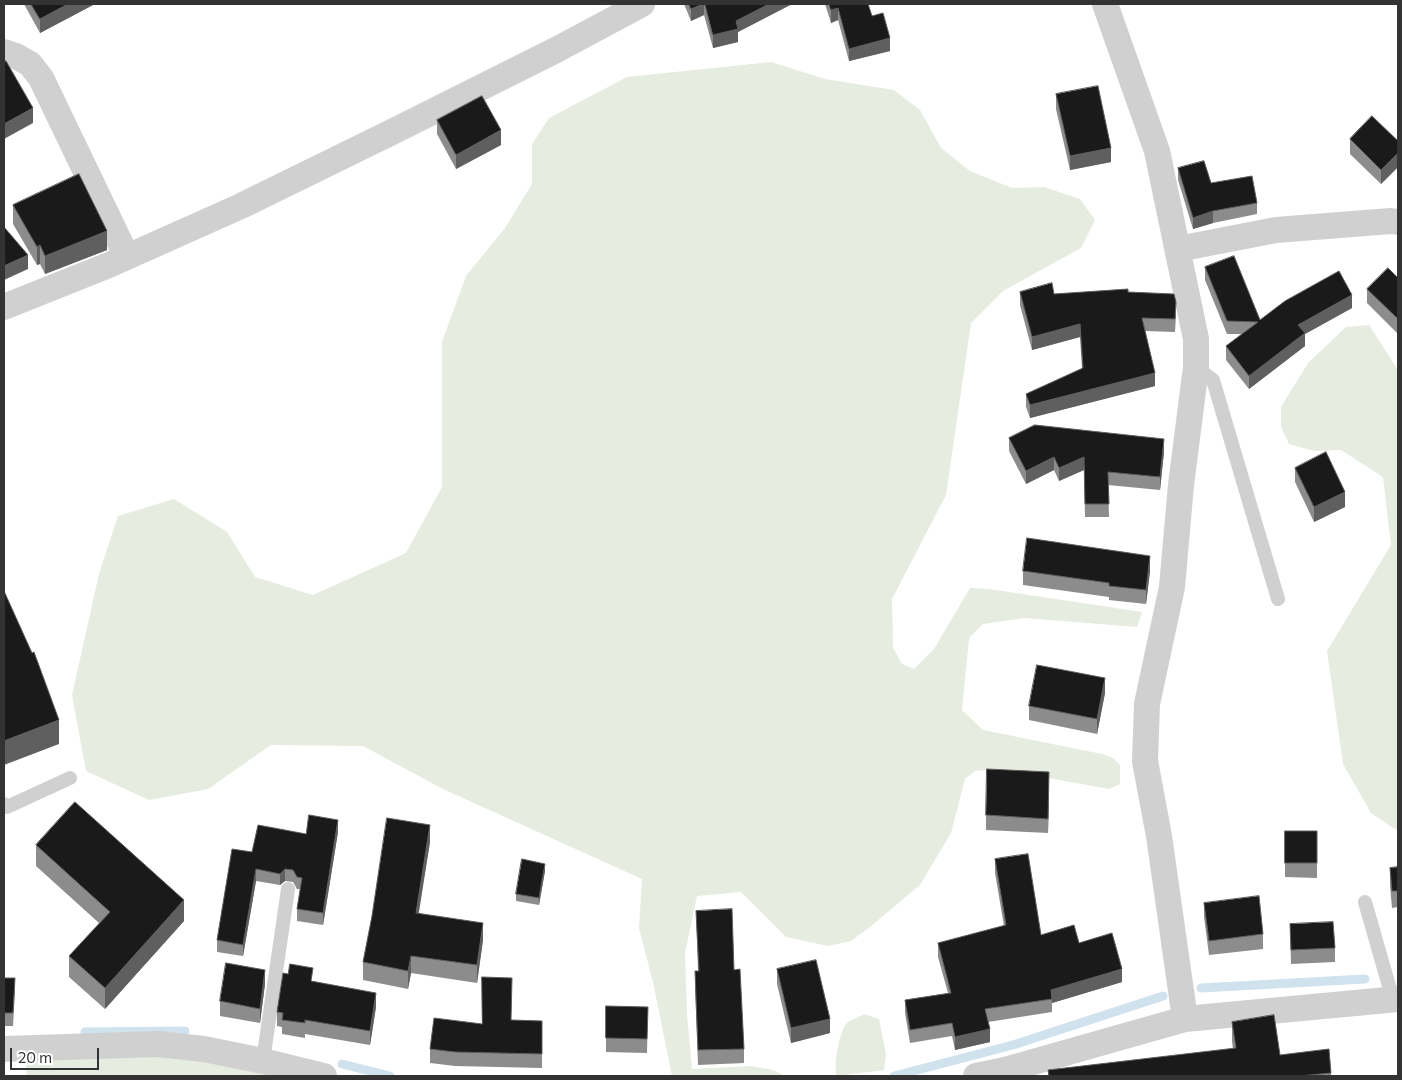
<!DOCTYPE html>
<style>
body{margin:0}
#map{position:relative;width:1402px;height:1080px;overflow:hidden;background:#fff;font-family:Commissioner,sans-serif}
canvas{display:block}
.frame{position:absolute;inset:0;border:5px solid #333;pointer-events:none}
.scale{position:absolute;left:10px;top:1048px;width:89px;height:22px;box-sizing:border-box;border:2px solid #333;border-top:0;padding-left:6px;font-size:15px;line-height:18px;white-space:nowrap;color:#333;-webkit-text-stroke:4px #fff;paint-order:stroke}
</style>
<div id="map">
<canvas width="1402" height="1080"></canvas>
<div class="frame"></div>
<div class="scale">20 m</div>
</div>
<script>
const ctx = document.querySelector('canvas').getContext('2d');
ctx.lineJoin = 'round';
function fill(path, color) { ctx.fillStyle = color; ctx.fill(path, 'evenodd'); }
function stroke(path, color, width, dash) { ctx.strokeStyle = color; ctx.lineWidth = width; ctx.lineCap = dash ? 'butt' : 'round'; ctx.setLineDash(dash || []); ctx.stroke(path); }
fill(new Path2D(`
 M771 62 825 79 894 90 920 110 941 148 970 171 1012 188 1044 187 1080 199 1095 220 1081 248 1003 291 971 323 946 495 892 599 893 648 902 664 914 669 934 649 970 588 989 589 1142 612 1137 627 1025 618 983 624 969 638 962 710 983 730 1102 754 1113 758 1120 765V784L1109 789 999 769 975 771 965 779 951 833 920 885 871 926 851 941 828 946 786 937 741 892 697 896 685 953 687 1014 692 1069 750 1066 773 1070 785 1076H672L653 982 639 928 642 879 443 789 363 746 271 745 208 789 149 800 86 771 72 695 99 574 118 516 174 499 227 532 255 577 313 595 406 553 442 487V342L466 276 505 228 532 184V144L549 118 627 77Z
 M1369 325 1398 370V831L1371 813 1343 764 1327 651 1391 545 1383 477 1341 450 1314 451 1289 444 1281 427V407L1308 363 1346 327Z
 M864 1014 879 1019 886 1054 884 1070 837 1076C833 1065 839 1034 846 1024 850 1020 859 1017 864 1014Z
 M170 1053 286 1076H27L25 1056Z`), '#e6ecdf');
stroke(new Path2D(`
 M1201 988 1365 979
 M85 1032 185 1031
 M342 1064 390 1076
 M894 1076 1013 1045 1163 996`), '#cfe2ee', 9);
stroke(new Path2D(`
 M1196 367 1213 380 1278 599
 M4 804 7 807 70 778
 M1365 902 1393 1000
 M263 1061 288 889`), '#d0d0d0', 14);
stroke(new Path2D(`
 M1105 4 1157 151 1196 339V367L1181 485 1172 587 1147 704 1145 761 1159 836 1185 1019
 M4 52 16 56 30 64 41 78 127 257
 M1178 249 1276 230 1391 221 1398 222
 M4 307 109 265 241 206 392 132 556 50 642 4
 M4 1049 158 1044 204 1049 263 1061 324 1076
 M976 1076 1005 1070 1185 1019 1398 999`), '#d0d0d0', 26);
fill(new Path2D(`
 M24 4H93V5L40 33Z
 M684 4H792L738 32V42L713 48 704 15 691 21Z
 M825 4H868L872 16 890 51 849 61 838 20 831 23Z
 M1056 94 1111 162 1070 170 1056 109Z
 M437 120 501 145 456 169 437 134Z
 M1350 139 1398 141V167L1381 184 1350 154Z
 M1178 168 1211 183 1257 203V214L1213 223 1193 229 1178 180Z
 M13 205 107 250 45 274 40 264 37 265 13 224Z
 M1205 267 1260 320 1352 308 1305 334V346L1249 389 1226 360V346L1242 334H1227L1205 280Z
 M1398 278V334L1367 303V289Z
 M1020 292 1054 294 1128 292 1176 315 1175 332 1145 331 1155 386 1030 418 1026 407V394L1082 369 1080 337 1032 350 1020 305Z
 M1009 438 1164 452 1160 490 1108 485 1109 517H1085L1084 470 1059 481 1054 470 1026 484 1009 451Z
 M1295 468 1345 507 1314 522 1295 482Z
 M1023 571H1150L1146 604 1109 600V597L1023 585Z
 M1105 693 1097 734 1029 720V706Z
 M1049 786 1048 833 986 830V815Z
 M1285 831H1317V878L1285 877Z
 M338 832 323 925 297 921V909L300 889H297L293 882 285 881 280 885 256 881 243 956 217 952V940L252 852 306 834Z
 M430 842 418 913 483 940 477 983 411 973 408 989 363 980V962Z
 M36 845 184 921 105 1009 69 977V956L99 923 36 866Z
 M995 859 1041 935 1079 943 1122 982 1052 1003V1012L988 1022 990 1042 955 1050 952 1036 910 1043 905 1013V1000L948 993 938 957V943L1004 926 995 873Z
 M1398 867V907L1392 908 1390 885V868Z
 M545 871 539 905 516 901V894Z
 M1204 903 1263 934V949L1209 955 1204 917Z
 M696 911 734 970 744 1049V1063L698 1065 695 986V971H698Z
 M1290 924 1335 948V962L1291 964Z
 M777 969 830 1033 791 1043 777 984Z
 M4 978 15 991 13 1026H4Z
 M313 981 376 1007 370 1045 305 1034V1038L282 1034V1027L277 1026V1012Z
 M265 984 260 1023 220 1016V1001Z
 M648 1007 647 1053 606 1052V1038Z
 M511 1020 542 1021V1068L455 1066 430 1063V1049L482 1024Z
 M1232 1022 1280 1055 1331 1073V1076H1048V1070L1233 1049 1232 1041Z`), '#8c8c8c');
fill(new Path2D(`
 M68 4H93V5L40 33V19Z
 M703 4H704V15L691 21V9Z
 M769 4H792L738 32V42L713 48V35L736 21Z
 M838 8V20L831 23V10Z
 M890 38V51L849 61V49Z
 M33 108V123L4 139V124Z
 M501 130V145L456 169V155Z
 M1111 148V162L1070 170V156Z
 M1398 153V167L1381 184V170Z
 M1213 211V223L1193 229V218Z
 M107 231V250L45 274V256Z
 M40 245V264L37 265V247Z
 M28 255V269L4 280V266Z
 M1352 295V308L1305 334V346L1249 389V376L1298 325Z
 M1080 324V337L1032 350V337Z
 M1155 373V386L1030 418V405Z
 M1164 439V452L1160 490V477Z
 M1054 457V470L1026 484V471Z
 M1084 457V470L1059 481V468Z
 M1345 492V507L1314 522V507Z
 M1150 556V571L1146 604V590Z
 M1105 678V693L1097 734V719Z
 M59 720V744L4 765V741Z
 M1049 772V786L1048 833V819Z
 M338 820V832L323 925V913Z
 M430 825V842L416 931V913Z
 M545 864V871L539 905V898Z
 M256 869V881L243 956V945Z
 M285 869V881L280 885V874Z
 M184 900V921L105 1009V988Z
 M483 923V940L477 983V965Z
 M411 956V973L408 989V971Z
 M1122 969V982L1052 1003 1051 990Z
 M265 970V984L260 1023V1009Z
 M376 993V1007L370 1045V1031Z
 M830 1019V1033L791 1043V1028Z
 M990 1029V1042L955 1050V1037Z`), '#5f5f5f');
const building = new Path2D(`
 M31 4H68L40 19Z
 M689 4H703L691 9Z
 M705 4H769L736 21 738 29 713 35Z
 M829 4H868L872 16 883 13 890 38 849 49 838 8 831 10Z
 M6 61 33 108 4 124V62Z
 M1098 86 1111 148 1070 156 1056 94Z
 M482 96 501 130 456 155 437 120Z
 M1372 116 1398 141V153L1381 170 1350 139Z
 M1204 161 1211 183 1252 176 1257 203 1213 211 1193 218 1178 168Z
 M79 174 107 231 45 256 40 245 37 247 13 205Z
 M4 227 28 255 4 266Z
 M1234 256 1260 320 1285 301 1339 271 1352 295 1298 325 1305 333 1249 376 1226 346 1258 322 1227 321 1205 267Z
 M1388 268 1398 278V319L1367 289Z
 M1052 283 1054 294 1128 289V292L1174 294 1176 302 1175 319 1142 318 1155 373 1030 405 1026 394 1083 368 1080 324 1032 337 1020 292Z
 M1035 425 1164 439 1160 477 1108 472 1109 504H1085L1084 457 1059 468 1054 457 1026 471 1009 438Z
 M1326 452 1345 492 1314 507 1295 468Z
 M1027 538 1150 556 1146 590 1109 586V583L1023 571Z
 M4 591 32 653 34 652 59 720 4 741Z
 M1037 665 1105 678 1097 719 1029 706Z
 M987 769 1049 772 1048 819 986 815Z
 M75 802 184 900 105 988 69 956 110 912 36 845Z
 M309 815 338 820 323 913 297 909 302 878 297 877 293 870 285 869 280 874 256 869 243 945 217 940 232 849 252 852 258 825 306 834Z
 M387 818 430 825 416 913 483 923 477 965 411 956 408 971 363 962 372 916Z
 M1285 831H1317V863H1285Z
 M1028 854 1041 935 1074 925 1079 943 1112 933 1122 969 1051 990 1052 999 985 1009 990 1029 955 1037 952 1023 910 1030 905 1000 951 993 938 943 1006 925 995 859Z
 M522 859 545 864 539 898 516 894Z
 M1398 867V891H1392L1390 868Z
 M1259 896 1263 934 1209 941 1204 903Z
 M732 909 734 970 740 969 744 1049 698 1050 695 971H699L696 911Z
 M1333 922 1335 948 1291 950 1290 924Z
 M816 960 830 1019 791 1028 777 969Z
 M226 963 265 970 260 1009 220 1001Z
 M290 964 313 968 311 981 376 993 370 1031 305 1020V1023L282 1020 283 1013 277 1012 283 973 288 974Z
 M482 977 512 978 511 1020 542 1021V1054L455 1052 430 1049 434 1018 482 1024Z
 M4 978H15L13 1013H4Z
 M606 1006 648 1007 647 1039 606 1038Z
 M1274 1015 1280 1055 1329 1049 1331 1073 1299 1076H1049L1048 1070 1236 1048 1232 1022Z`);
fill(building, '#1a1a1a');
stroke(building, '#5f5f5f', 1);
</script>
